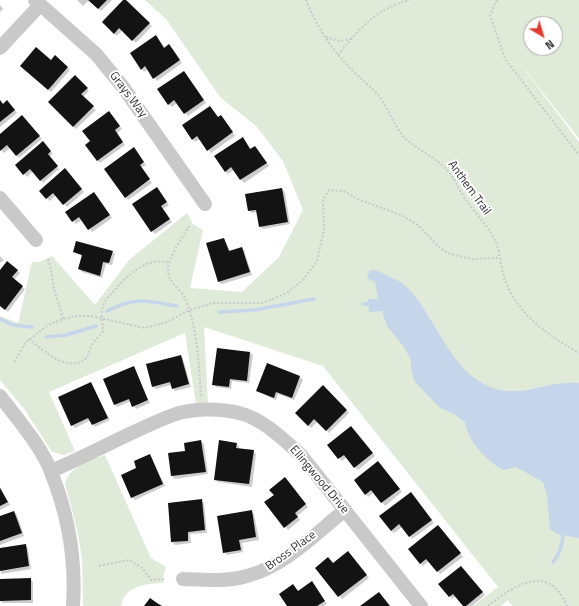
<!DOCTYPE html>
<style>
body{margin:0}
#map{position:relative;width:579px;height:606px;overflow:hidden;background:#fff;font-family:"Titillium Web",sans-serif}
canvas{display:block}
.north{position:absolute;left:523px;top:16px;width:40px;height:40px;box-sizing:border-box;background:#fff;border:1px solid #ababab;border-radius:50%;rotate:142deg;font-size:11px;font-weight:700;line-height:16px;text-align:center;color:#2c2c2c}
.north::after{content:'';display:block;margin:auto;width:14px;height:18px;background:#e33a2e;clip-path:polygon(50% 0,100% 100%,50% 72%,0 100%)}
</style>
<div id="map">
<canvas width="579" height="606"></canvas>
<div class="north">N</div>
</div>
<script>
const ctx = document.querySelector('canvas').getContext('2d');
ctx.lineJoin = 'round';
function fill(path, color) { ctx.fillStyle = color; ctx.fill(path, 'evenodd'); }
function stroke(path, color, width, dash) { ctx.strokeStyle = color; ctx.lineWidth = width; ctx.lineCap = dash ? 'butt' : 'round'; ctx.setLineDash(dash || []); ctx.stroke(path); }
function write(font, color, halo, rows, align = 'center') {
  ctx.font = font + ' "Titillium Web",sans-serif'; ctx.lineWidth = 4; ctx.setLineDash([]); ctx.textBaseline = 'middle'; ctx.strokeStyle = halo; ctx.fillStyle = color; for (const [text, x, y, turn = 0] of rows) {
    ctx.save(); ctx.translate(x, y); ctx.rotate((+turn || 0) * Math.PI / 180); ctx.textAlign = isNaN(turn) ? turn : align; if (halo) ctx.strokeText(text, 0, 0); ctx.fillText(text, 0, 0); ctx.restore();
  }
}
fill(new Path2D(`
 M145 0H579V139L512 53 579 142V606H512L508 600 501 606H473L498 587 323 366 204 327 208 404H196L185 333 49 392 75 451 64 455 52 452 25 410 0 380V316L18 323 32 262H39L52 256 95 305 129 260 187 213 193 224 203 230 190 288 242 292 279 257 303 210 283 161 256 126 220 97 166 19ZM531 24H555V48H531Z
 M105 455 151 558 166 567 163 577 164 583C147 583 124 586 121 606H83L82 559 78 534 65 483C70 466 90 461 105 455Z`), '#e0ead9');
fill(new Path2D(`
 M376 270C386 275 400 280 408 288 439 321 451 378 500 390 527 396 553 379 579 383V538L557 534 550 529 547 495 543 482 516 467 503 470C485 459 469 443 465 422L452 413 440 408 414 381 411 369V360L404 347 387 326 382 311 369 312 368 299H378L375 282 367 278 369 271Z`), '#c5d6ea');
fill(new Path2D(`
 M77 0H89L83 6Z
 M90 0H112L101 11Z
 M124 0 152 26 136 43 122 30 117 36 103 22Z
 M0 5 3 9 0 12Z
 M158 39 165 48H172L182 63 157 81 148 69 144 72 142 69Z
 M55 57 70 70 51 92 24 68 51 61Z
 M186 75 206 103 188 116 177 103 172 107 169 104Z
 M75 77 89 91 83 97 96 110 76 129 49 102Z
 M0 101 3 105 10 104 17 113 0 127Z
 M112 115 122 129 117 133 125 145 100 163 97 160 91 142Z
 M218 118 224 119 235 136 211 153 200 139 195 142 193 139Z
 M25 119 42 139 19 158 10 148 4 153 0 149V135Z
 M245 141 251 149 255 147 258 150 269 166 244 183 234 170 228 174 225 171Z
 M46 145 53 154 49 157 59 169 43 183 33 171 27 177 24 174Z
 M136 151 146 165 141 168 152 183 128 200 126 197Z
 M67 172 84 192 67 207 56 195 50 201 40 191Z
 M282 189 285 192 290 224 263 229 260 226 258 212 252 213 249 211Z
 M159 191 169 205 163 209 172 222 155 234 152 231Z
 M96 196 112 218 92 232 82 220 76 224 66 212Z
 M224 239 230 251 242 248 244 250 252 275 222 284 219 282Z
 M74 252H112L115 254 112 265 106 264 102 278 82 272 79 269 82 256Z
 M0 256 4 260 0 263Z
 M17 270 20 273 14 280 25 289 8 312 0 305V272Z
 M250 353 253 355 249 383 232 381 231 389 216 387 213 384Z
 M181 356 183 359 191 387 175 391 171 385 156 389 153 386Z
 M268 365 300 377 303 380 294 400 278 394 276 400 257 391Z
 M133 367 150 403 136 409 131 401 117 407 115 404Z
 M91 383 110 420 95 427 91 420 75 428 72 425Z
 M323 387 349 413 329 433 318 421 311 428 296 413Z
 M353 430 375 456 358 470 347 457 342 461 328 445Z
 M201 441 204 444 208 474 175 479 172 476 169 454 186 451Z
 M236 444 239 446V449L253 451 256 454 252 487 218 482 215 479Z
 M150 455 165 486 135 500 132 497Z
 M381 465 402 492 385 506 374 492 368 497 366 494Z
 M288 481 308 507 297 516 300 520 288 530 266 502Z
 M0 487 10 505 0 510Z
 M413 496 434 523 412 539 402 527 394 533 391 530Z
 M201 500 204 503 207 533 190 534 191 543 175 545 172 542Z
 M251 511 254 514 259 540 242 543 243 552 227 555 224 552Z
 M14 512 17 515 24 536 0 545V518Z
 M441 529 463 557 440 574 429 561 423 566 420 563Z
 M25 545 28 548 31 569 1 574 0 549Z
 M351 555 369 578 342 599 316 568 333 564Z
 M464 570 485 595 472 606H464L456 596 452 599 450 596Z
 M30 579 33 582V603H3L0 601V580Z
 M293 585 298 592 314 585 327 604 323 606H288Z`), '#0003');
stroke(new Path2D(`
 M364 304H368
 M107 311C137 296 146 301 177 306
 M220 312 254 310 314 299
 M0 319 13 325 32 327
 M46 337 66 335 96 326
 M553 562C560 554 562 546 563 535`), '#c5d6ea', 3.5);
fill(new Path2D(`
 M88 0H107L98 9Z
 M123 0H126L150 23 132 41 119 28 114 34 102 22Z
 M156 35 164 48 169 44 180 60 153 79 145 66 141 70 130 53Z
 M36 47 51 60 55 55 68 67 48 90 20 66Z
 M184 71 204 100 184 114 174 100 168 105 157 89Z
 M75 75 88 88 81 94 94 106 73 127 48 102Z
 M0 100 3 104 7 100 15 110 0 122Z
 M210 106 218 117 221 115 233 132 207 151 197 136 192 140 182 125Z
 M109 111 120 126 115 130 123 142 97 161 85 145 90 141 82 131Z
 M22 115 40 136 16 156 7 145 0 151V134Z
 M243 137 250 149 255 146 267 163 240 180 231 167 225 172 214 156Z
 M43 141 51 151 48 154 58 166 40 181 30 169 23 175 15 165Z
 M134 147 144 162 140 165 150 179 125 198 104 169Z
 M65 168 82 189 63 205 53 193 46 199 39 191Z
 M157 187 167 202 161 206 170 219 151 232 132 204Z
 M282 188 288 222 259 227 256 210 248 211 245 194Z
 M94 192 110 215 88 230 79 217 72 222 65 212Z
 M224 238 229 251 242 247 250 272 218 282 206 243Z
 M76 241 113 251 109 263 103 262 100 276 78 269 82 255 73 252Z
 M7 261 18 270 12 277 23 286 5 310 0 306V270Z
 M217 348 250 352 247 381 230 379 229 387 212 385Z
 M181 355 189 384 172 389 170 382 152 387 146 364Z
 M267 363 300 376 292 398 276 392 274 398 256 391Z
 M134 366 148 400 132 407 129 399 114 405 103 379Z
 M91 382 108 418 92 425 88 418 71 426 58 397Z
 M323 385 347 410 326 431 314 419 308 426 295 413Z
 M351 426 373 453 354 468 344 455 338 459 327 445Z
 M201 440 206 472 171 476 168 453 185 451 184 443Z
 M219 440 237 443 236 448 254 450 249 484 214 480Z
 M150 454 163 484 131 498 121 475 136 468 134 461Z
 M378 461 400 489 381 503 371 490 365 495 354 480Z
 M285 477 306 504 295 513 298 517 284 528 264 502 274 495 269 490Z
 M0 488 8 502 0 506Z
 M411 492 432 520 409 537 399 524 391 531 379 516Z
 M202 499 205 530 188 532V541L171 542 168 503Z
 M252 510 256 537 239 540 241 550 223 553 217 516Z
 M14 511 22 533 0 541V516Z
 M438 525 461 553 437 572 426 559 420 564 408 549Z
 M26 544 29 566 0 571V548Z
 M348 551 367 575 338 597 315 568 328 557 333 563Z
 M461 566 483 592 466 606H463L453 594 449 597 438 584Z
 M31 578V600L0 601V579Z
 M312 581 325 601 317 606H287L279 594 293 584 298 591Z
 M379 592 390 606H360Z
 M150 598 157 603 162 606H144Z`), '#131313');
stroke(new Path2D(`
 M306 0C316 26 332 50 352 70 361 79 370 86 378 95 389 109 394 127 406 139 419 151 437 158 449 172 456 181 459 191 466 200 476 214 490 228 497 245 500 254 501 269 505 280 517 314 549 336 579 353
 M497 0 490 15 505 59 579 155
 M326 37 338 41 351 39
 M338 55C360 28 375 9 410 0
 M189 226C182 239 169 255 168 270 168 283 180 288 185 298 198 331 199 364 201 398
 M48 259 52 274 53 285 63 319
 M29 339C42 350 67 373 85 359 90 355 89 348 93 343 96 338 100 336 103 331 103 323 100 313 103 306 105 300 110 295 114 291 127 275 147 256 170 263
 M14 362 26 342 48 325 63 319 76 316H91L145 328 167 322 189 310 214 303H263L287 293 303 280 317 261 324 230 323 200 329 190 344 191 357 199 401 215 418 225 440 248 450 254 472 259 499 258
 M99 566 129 560 142 568 151 580 164 579
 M488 606C515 585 548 562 567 606`), '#c9c9c9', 2, [2, 2]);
stroke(new Path2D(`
 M35 0 96 54 123 87 205 204
 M0 48 40 5
 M0 198 36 240
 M0 396C16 417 42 447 51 472 68 514 76 561 73 606
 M51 471C92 454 131 431 173 415 192 408 219 408 239 413 262 418 284 440 301 455L421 606
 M183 579C204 580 227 582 247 576 285 566 315 534 345 510`), '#c9c9c9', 14);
write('12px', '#2c2c2c', '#fff', [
 ["Grays Way",128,95,53],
 ["Anthem Trail",469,188,54],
 ["Ellingwood Drive",319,480,50],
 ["Bross Place",291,551,-36]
]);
</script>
